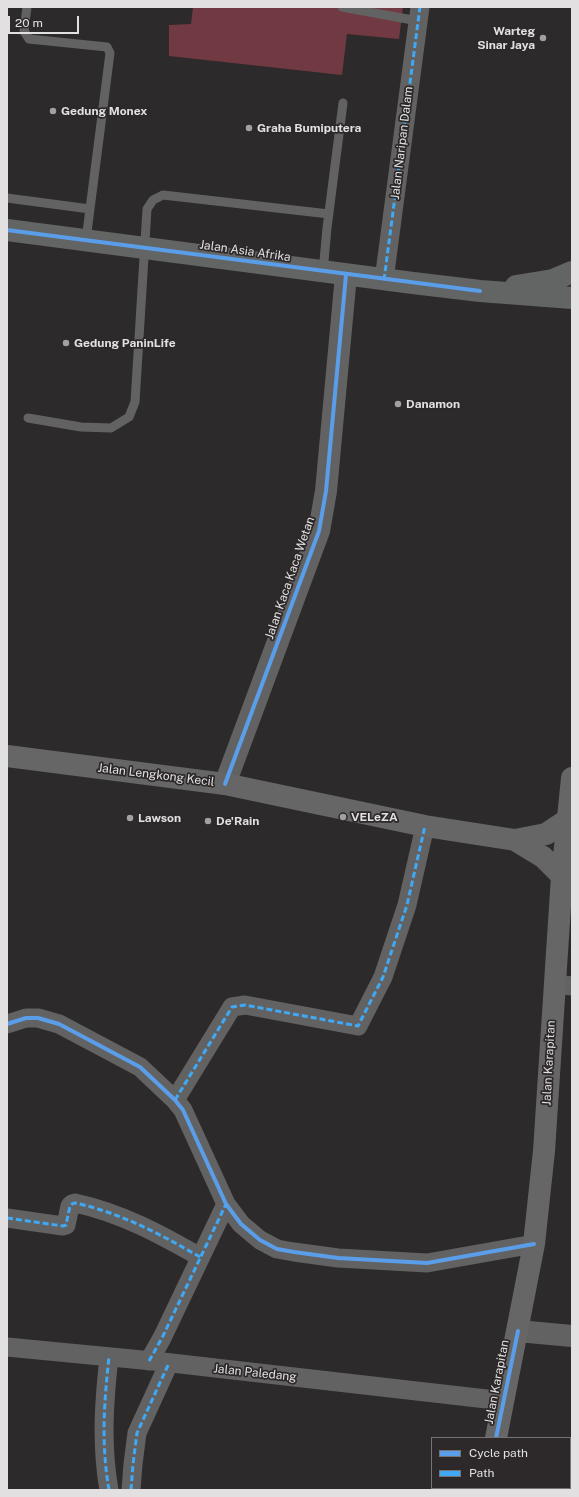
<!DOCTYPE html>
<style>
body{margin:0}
#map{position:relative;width:579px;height:1497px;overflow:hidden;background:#2c2a2b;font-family:"Public Sans",sans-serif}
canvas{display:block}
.frame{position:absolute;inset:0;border:8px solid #e2e0e0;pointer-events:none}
.legend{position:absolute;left:431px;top:1437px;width:140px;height:52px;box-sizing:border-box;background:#2d292a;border:1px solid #757273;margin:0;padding:5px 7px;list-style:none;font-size:12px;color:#e2e0e0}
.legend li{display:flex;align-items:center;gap:8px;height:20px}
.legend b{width:20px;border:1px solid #757273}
.scale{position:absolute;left:8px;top:16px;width:71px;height:18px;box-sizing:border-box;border:2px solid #e2e0e0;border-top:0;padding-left:5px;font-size:12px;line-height:14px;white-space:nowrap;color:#e2e0e0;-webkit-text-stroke:3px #2d292a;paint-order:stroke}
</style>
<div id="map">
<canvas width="579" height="1497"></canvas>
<div class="frame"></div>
<ul class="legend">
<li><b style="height:5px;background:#5a9eea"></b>Cycle path</li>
<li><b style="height:5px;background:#3fa9f5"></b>Path</li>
</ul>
<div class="scale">20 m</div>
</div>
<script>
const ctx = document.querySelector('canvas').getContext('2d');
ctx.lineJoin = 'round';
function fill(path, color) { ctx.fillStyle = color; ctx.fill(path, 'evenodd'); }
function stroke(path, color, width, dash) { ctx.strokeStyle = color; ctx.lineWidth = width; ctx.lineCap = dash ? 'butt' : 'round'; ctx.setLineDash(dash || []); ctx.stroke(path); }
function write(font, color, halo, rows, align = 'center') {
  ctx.font = font + ' "Public Sans",sans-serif'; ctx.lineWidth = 3.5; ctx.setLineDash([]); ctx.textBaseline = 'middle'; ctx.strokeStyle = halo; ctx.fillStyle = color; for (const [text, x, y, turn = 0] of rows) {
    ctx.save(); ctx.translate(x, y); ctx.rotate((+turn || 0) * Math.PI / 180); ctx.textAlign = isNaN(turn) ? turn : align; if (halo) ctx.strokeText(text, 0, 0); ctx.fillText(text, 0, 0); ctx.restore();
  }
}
fill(new Path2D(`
 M193 7H403L399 39 347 34 342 75 169 56V25L191 24Z`), '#713942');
stroke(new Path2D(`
 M27 7 24 31 29 39 107 47 110 53 86 240
 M342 7 418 21
 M7 198 90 209
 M323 272 327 228 343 103
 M28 418 81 427 111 428 129 417 135 402 147 209 153 200 163 195 329 214`), '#636262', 9);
stroke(new Path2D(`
 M384 280 420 7
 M554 984 572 986
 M7 1024 26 1018H38L59 1024 140 1067 175 1100 183 1110 226 1204 241 1224 260 1240 277 1249 294 1252 338 1258 427 1263 534 1244
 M175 1100 232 1007 245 1005 358 1026 383 977 407 905 425 826
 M7 1218 63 1226 66 1225 70 1206 72 1204 75 1203C121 1213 160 1234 200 1257
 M7 1347 163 1362 504 1401
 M149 1361 162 1338 226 1204
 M109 1490C101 1444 104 1403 109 1357
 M131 1490 133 1464 137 1433 169 1363`), '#636262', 19);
stroke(new Path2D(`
 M225 784 319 531 326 491 346 275
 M518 1331 572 1336`), '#636262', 22);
stroke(new Path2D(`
 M7 756 225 784 425 826 515 840 546 834 567 820
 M515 840 543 857 562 876
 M496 1438 534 1244 544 1151 562 876 572 778
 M486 1490V1488`), '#666', 22);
stroke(new Path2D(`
 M7 230 413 283 480 291 572 298
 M516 286 553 280 572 272`), '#636464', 22);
stroke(new Path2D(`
 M384 280 420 7
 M175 1100 232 1007 245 1005 358 1026 383 977 407 905 425 826
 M7 1218 63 1226 66 1225 70 1206 72 1204 75 1203C121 1213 160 1234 200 1257
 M149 1361 162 1338 226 1204
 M109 1490C101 1444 104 1403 109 1357
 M131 1490 133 1464 137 1433 169 1363`), '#3fa9f5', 3, [6, 3]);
stroke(new Path2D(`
 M7 230 480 291
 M225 784 319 531 326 491 346 275
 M7 1024 26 1018H38L59 1024 140 1067 175 1100 183 1110 226 1204 241 1224 260 1240 277 1249 294 1252 338 1258 427 1263 534 1244
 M496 1438 518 1331`), '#5a9eea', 4);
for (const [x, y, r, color] of [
 [543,38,4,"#a2a0a1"],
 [53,111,4,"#a2a0a1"],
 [249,128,4,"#a2a0a1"],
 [66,343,4,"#a2a0a1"],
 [398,404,4,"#a2a0a1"],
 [343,817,4,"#a2a0a1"],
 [130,818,4,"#a2a0a1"],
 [208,821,4,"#a2a0a1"]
]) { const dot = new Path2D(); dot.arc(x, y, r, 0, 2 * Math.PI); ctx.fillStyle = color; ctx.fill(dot); stroke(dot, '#2d292a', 1.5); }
write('bold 12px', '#e2e0e0', '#2d292a', [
 ["Warteg",535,31,"right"],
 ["Sinar Jaya",535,45,"right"],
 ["Gedung Monex",61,111],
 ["Graha Bumiputera",257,128],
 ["Gedung PaninLife",74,343],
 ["Danamon",406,404],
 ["VELeZA",351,817],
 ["Lawson",138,818],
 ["De'Rain",216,821]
], 'left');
write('12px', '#e2e0e0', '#2d292a', [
 ["Jalan Naripan Dalam",402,143,-83],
 ["Jalan Asia Afrika",245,251,8],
 ["Jalan Kaca Kaca Wetan",290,578,-71],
 ["Jalan Lengkong Kecil",156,775,7],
 ["Jalan Karapitan",549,1063,-87],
 ["Jalan Paledang",255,1373,6],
 ["Jalan Karapitan",497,1382,-79]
]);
</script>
